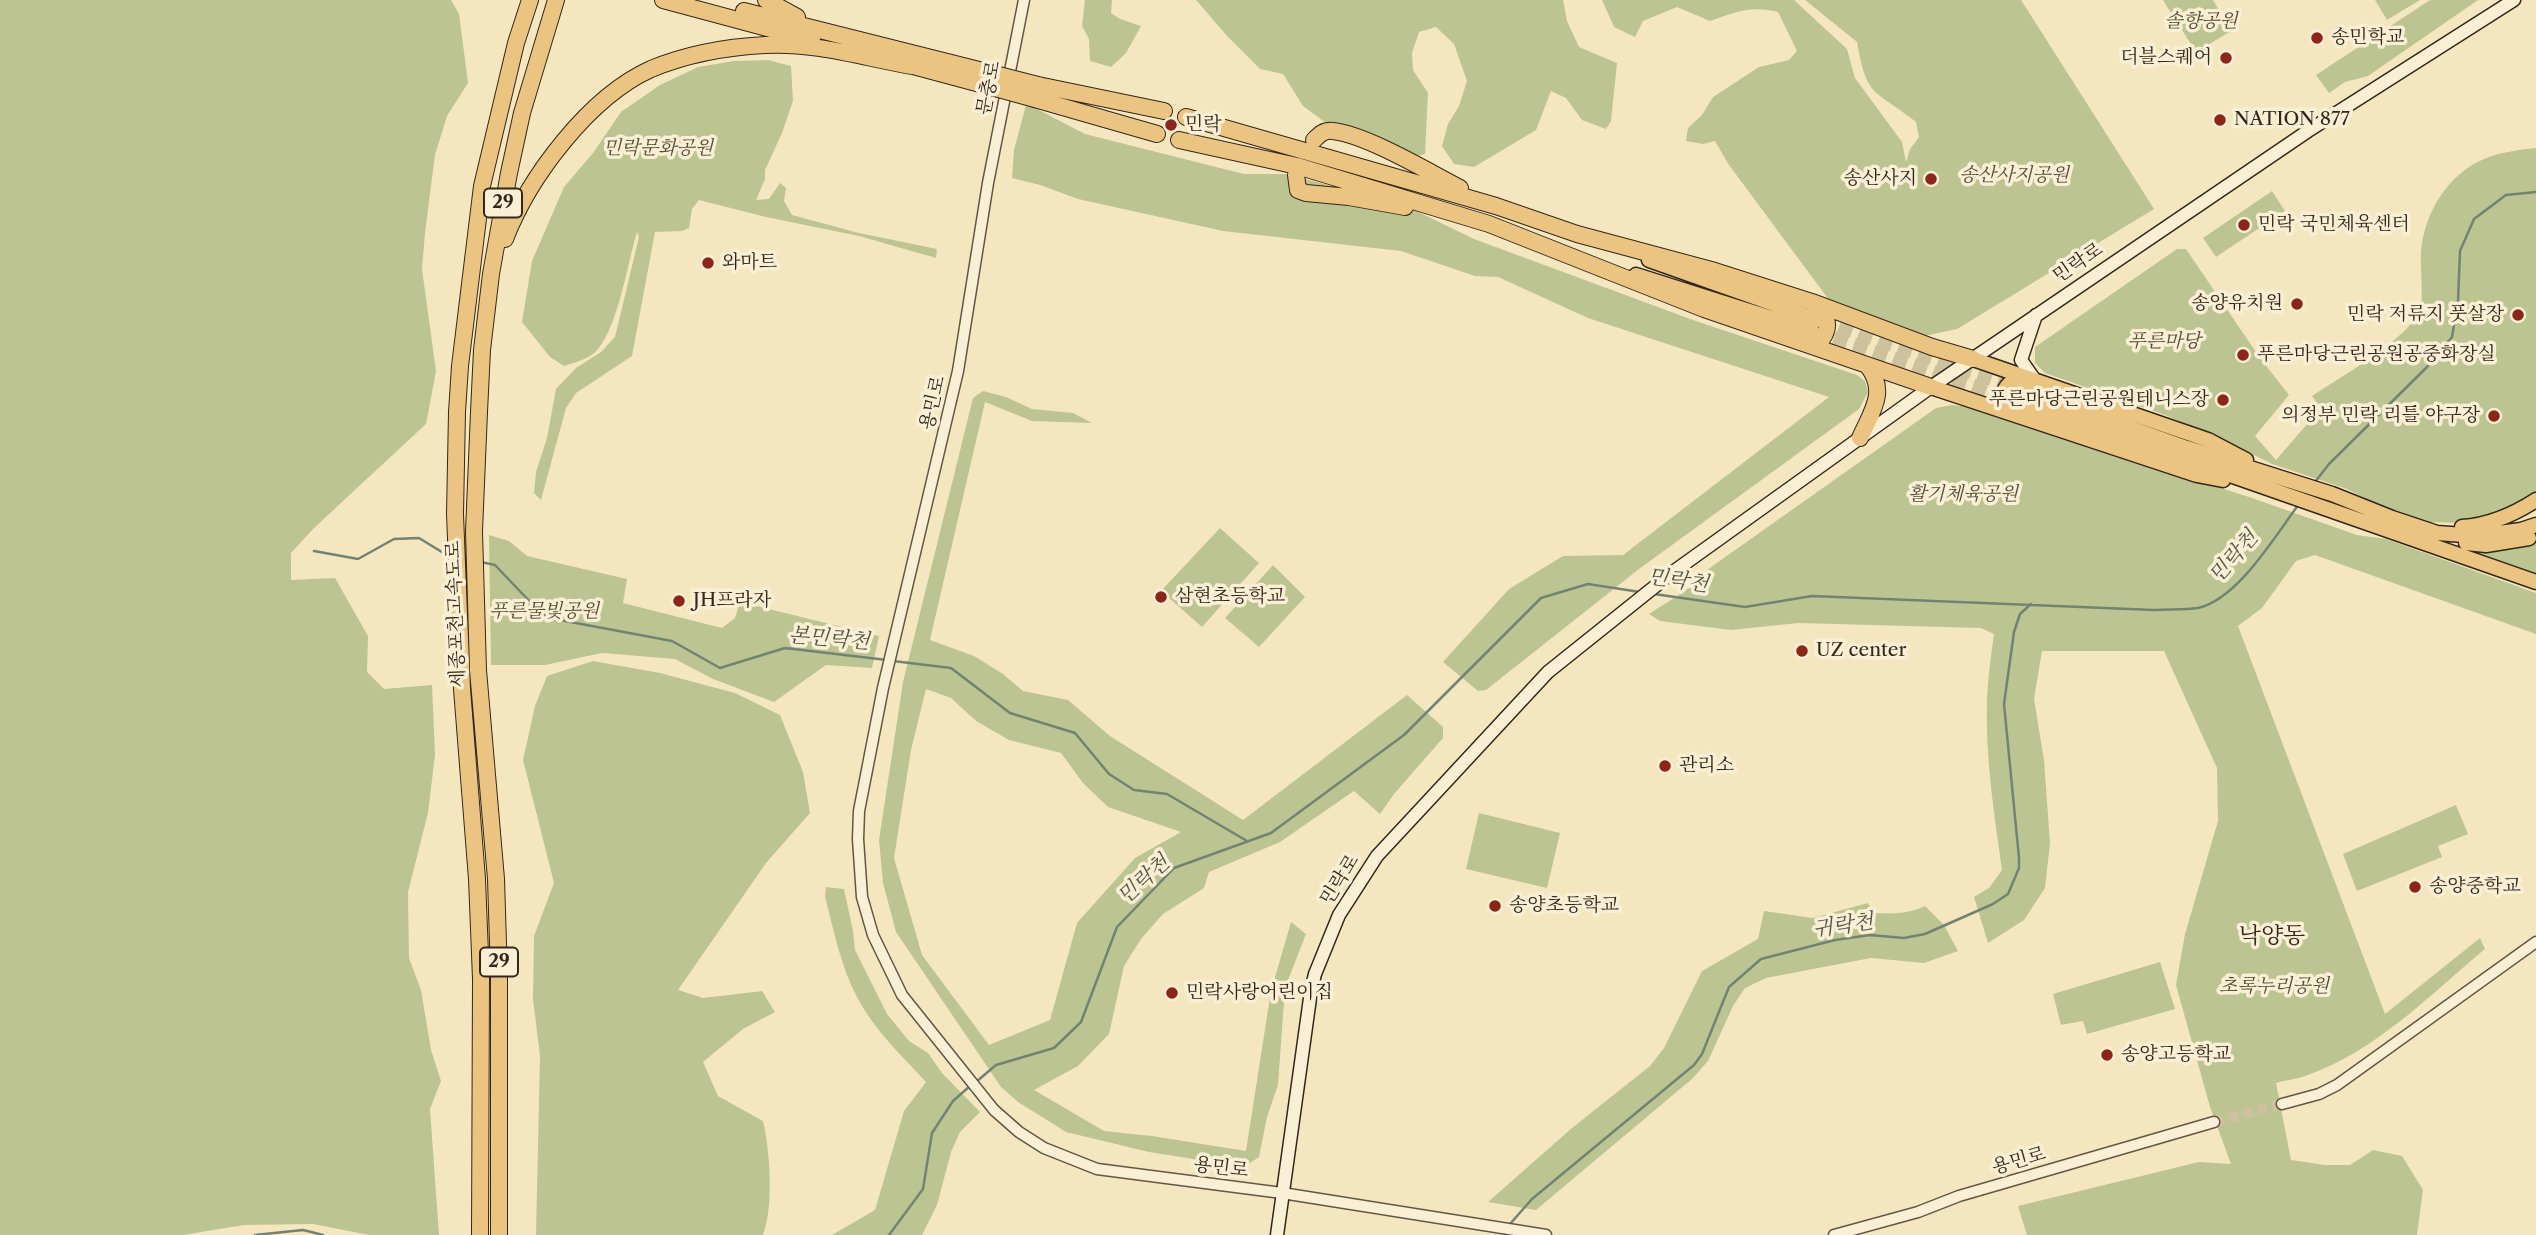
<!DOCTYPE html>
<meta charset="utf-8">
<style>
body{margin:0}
canvas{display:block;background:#f4e7bf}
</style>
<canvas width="2536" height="1235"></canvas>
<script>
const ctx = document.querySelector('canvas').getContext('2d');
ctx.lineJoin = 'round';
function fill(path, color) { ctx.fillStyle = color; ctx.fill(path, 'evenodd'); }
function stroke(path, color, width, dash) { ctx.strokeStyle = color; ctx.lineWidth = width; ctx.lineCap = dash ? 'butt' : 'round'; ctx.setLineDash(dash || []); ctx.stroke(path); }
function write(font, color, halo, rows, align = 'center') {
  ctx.font = font + ' "Libre Caslon Text","Noto Serif KR",serif'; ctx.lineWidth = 7; ctx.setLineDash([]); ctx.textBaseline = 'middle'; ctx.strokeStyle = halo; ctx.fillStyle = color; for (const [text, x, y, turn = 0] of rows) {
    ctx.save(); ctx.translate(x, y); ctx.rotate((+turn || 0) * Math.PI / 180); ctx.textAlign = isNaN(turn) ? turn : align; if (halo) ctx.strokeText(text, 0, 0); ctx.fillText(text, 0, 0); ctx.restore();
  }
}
fill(new Path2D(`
 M0 0H451L459 14 468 83 447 116 435 155 425 233 422 269 436 371 426 424 314 528 291 553V580L335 578 368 636 367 672 384 689 432 685 435 755 428 813 408 892 409 958 421 990 431 1050 441 1081 430 1109 439 1235H369L313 1224 244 1225 183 1235H0Z
 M1085 0H1112L1111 13 1120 19 1141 26 1126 53 1111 67 1090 61 1089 39 1082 26Z
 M1196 0H1563L1567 21 1579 47 1617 63 1611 121 1606 129 1582 120 1566 98 1551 91 1536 130 1474 167 1454 164 1442 146 1448 124 1459 106 1467 81 1454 44 1436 27 1419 32 1412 53 1413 70 1428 93 1425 154 1411 158 1334 129 1303 106 1283 74 1260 69 1228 37Z
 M1602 0H1794L1847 49 1855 78 1902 142 1906 162 1910 149 1919 137 1916 122C1875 89 1867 100 1857 42L1805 0H2021L2154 209 1957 329 1924 336 1832 304 1729 165 1715 141 1703 144 1686 141 1688 128 1702 115 1713 97 1759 67 1789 60 1797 51 1778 12C1752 5 1735 12 1710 21L1677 7 1643 21 1635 37 1614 27Z
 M2163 0H2213L2231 31 2196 52Z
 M2375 0H2420L2387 20Z
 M2430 0H2478L2368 76 2345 82 2329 93 2316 75Z
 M768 60 791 66 793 101 782 133 765 170V179L756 200 769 199 780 183 786 188 784 201 792 215 859 233 937 249 936 258 859 236 766 217 699 200 692 209 689 228 682 231 655 232 632 356 576 393 566 408 541 500 534 493 536 472 547 438 556 389 576 368 601 352 615 337 639 237 637 232C627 265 619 323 598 349 590 359 576 362 564 366L550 357 522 322 532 261 564 187 593 153 621 112 660 85 698 67 734 61Z
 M1026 105 1033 107 1085 134 1244 174H1287L1406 206 1474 239 1693 320 1857 375 1865 381 1868 392 1859 409 1639 569 1486 690 1478 691 1443 662 1509 589 1563 556 1623 555 1829 397 1588 318 1498 277 1475 276 1401 251 1223 231 1078 199 1040 185 1012 178 1014 150Z
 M2536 148V494L2505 514 2461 523 2427 522 2394 513 2347 489 2272 464 2230 443 2165 415 2045 373 2035 363V347L2177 249H2186L2260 358 2289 395 2255 436 2276 460 2321 408 2312 396C2339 378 2408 339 2420 310 2424 300 2420 265 2421 252 2424 213 2448 174 2484 159 2500 152 2519 150 2536 148Z
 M2272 191 2285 211 2216 257 2203 238Z
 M983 391 1006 397 1032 409 1073 413 1092 423 1032 421 985 402 930 640 974 656 1003 674 1023 691 1068 700 1110 736 1243 820 1407 695 1443 727V738L1394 794 1380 814 1354 791 1280 842 1209 872 1204 888 1163 914 1141 939 1124 966 1109 1034 1078 1066 1034 1090 1104 1131 1152 1136 1246 1151 1271 991 1291 922 1306 934 1285 988 1278 1085 1267 1117 1259 1157 1244 1167 1149 1152 1066 1132 1018 1102 1001 1087 896 932 883 883 879 840 903 682 973 398ZM926 689 951 698 976 721 1009 740 1061 753 1083 783 1108 807 1181 832 1135 858 1077 923 1050 1020 989 1045 922 955 894 858 911 750Z
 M1952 405 1969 407 2252 498 2357 535 2386 539 2536 593V634L2315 555 2296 561 2262 608 2238 626 2385 1014 2480 938 2485 949C2431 994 2376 1051 2308 1075 2298 1079 2286 1080 2276 1083L2291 1160 2325 1165H2350L2373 1150 2402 1156 2423 1190 2417 1235H2027L2018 1206 2199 1162 2231 1164 2210 1107 2176 985 2185 934 2218 821 2217 768 2164 651H2042L2034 699 2044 760 2050 843 2045 888 2024 920 1988 943 1974 897 1989 888 2002 870C1994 813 1985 756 1987 698 1988 677 1991 655 1994 634L1981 628 1798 623 1731 630 1660 621 1649 614 1705 578 1704 572 1936 408Z
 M1220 528 1259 563 1202 627 1161 591Z
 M489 535 509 541 527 556 627 579 623 603 722 628 735 618 740 602 879 636 872 668 826 665 774 702 713 679 675 659 602 653 545 665H491Z
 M2536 541V578L2456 548 2496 549Z
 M1273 565 1305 597 1259 647 1225 618Z
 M593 661 660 673 735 693 780 715 803 772 810 813 766 863 678 990 703 998 762 991 775 1012 743 1029 703 1062 718 1096 763 1121C770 1151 774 1206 763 1235H536L540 1056 533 999 534 936 554 883 523 760 535 706 547 676Z
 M2456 805 2468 834 2438 846 2442 857 2357 891 2343 854Z
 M1479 813 1560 833 1547 888 1466 869Z
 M826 887 844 889 853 931 855 950 887 1014 909 1041 928 1053 942 1073 980 1112 960 1132 951 1152 937 1205 922 1235H832L875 1210 904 1111 926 1082C902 1056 875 1031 858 999 841 968 834 931 825 897Z
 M1868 903 1874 913C1893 914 1908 914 1925 906L1944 925 1958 951 1924 963 1871 958 1766 978 1745 988 1733 1006 1708 1061 1692 1079 1536 1210 1488 1202 1572 1128 1650 1066 1664 1048 1702 971 1758 939 1764 911 1813 918Z
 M2160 962 2175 1009 2087 1034 2083 1021 2061 1025 2053 994Z`), '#bcc591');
stroke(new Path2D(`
 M2315 482 2329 464 2426 368 2452 337 2458 301 2460 251 2474 219 2506 195 2536 192
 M314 551 358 559 394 539 419 538 450 557
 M481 562 495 565 533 605 549 618 672 641 720 668 785 648 887 660
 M1654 594 1745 607 1812 596 2154 610C2168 609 2184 610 2198 608 2238 599 2275 536 2299 504
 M893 661 951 668 1010 713 1075 733 1109 774 1134 790 1167 794 1247 841
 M976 1082 996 1065 1054 1048 1081 1022 1117 927 1174 868 1271 833 1404 735 1541 598 1588 584 1640 592
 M1510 1224 1532 1199 1694 1065 1702 1054 1729 987 1761 959 1835 940 1870 935 1904 938 1925 934 1993 904 2008 894 2019 868V858L2004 704 2014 632 2020 614 2031 604
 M255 1235 303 1230 323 1235
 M889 1235 923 1189 932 1133 953 1101 970 1086`), '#728374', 2.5);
stroke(new Path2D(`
 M2214 1122 2282 1104`), '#cdc19e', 10, [10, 5]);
stroke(new Path2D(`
 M1819 320 2024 390
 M1814 331 2021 402`), '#cdc19e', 14, [14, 7]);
const tertiary = new Path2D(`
 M1024 0 988 183 958 371 883 688 859 811 858 839 862 897 873 935 902 995 994 1110 1019 1132 1044 1148 1097 1169 1282 1193 1546 1235
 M2282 1104 2319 1094 2337 1085 2536 942
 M1834 1235 1918 1212 1959 1196 2214 1122`);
const secondary = new Path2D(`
 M2035 380 2021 360 2036 315
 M1277 1235 1311 991 1315 974 1339 915 1377 856 1548 672 1673 572 1931 387 2308 131 2514 0`);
const trunk = new Path2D(`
 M1649 260 1819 320
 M1636 275 1812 331
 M1973 359 2208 440 2246 460
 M1931 387 2197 475 2223 480
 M2024 390 2187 448 2332 494 2392 518 2437 533 2477 536 2521 530 2536 525
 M2021 402 2536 582
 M2010 413 2002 398C2005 384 2013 378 2027 379
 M2462 527C2490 525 2513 515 2536 500
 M2466 543 2486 545 2529 538`);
const motorway = new Path2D(`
 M663 0 812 40
 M766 0 797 17
 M744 11 987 72
 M902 63 984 85
 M1038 85 1164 111
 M1035 99 1157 134
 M1186 117 1496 206 1577 234 1715 271 1812 302 1932 347 1973 359
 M1179 140 1297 166 1489 224 1704 309 1931 387
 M1314 140C1320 134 1324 130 1333 131 1367 135 1427 171 1460 188
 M1296 175 1298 190 1306 193 1349 197 1405 207
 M505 239C529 177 589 97 651 69 687 54 727 47 765 45 814 42 865 58 912 66
 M1808 344 1822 339C1832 325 1826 313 1814 303
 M1860 438C1872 411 1888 391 1867 365
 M480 1235 481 979 477 879 462 689 455 514 457 412 460 366 482 186 516 43 530 0
 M499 1235V975L496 879 478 670 474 531 479 412 482 350 491 274 509 173 522 113 556 0`);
stroke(tertiary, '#625744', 13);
stroke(secondary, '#32271b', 15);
stroke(trunk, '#32271b', 17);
stroke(motorway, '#32271b', 18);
stroke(tertiary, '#f8efd5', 10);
stroke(secondary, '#f8efd5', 12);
stroke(trunk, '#eac480', 14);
stroke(motorway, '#eac480', 16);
const motorwayBridge = new Path2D(`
 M987 72 1038 85
 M984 85 1035 99`);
stroke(motorwayBridge, '#32271b', 18, []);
stroke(motorwayBridge, '#eac480', 16);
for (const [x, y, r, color] of [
 [2317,38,7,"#8f2418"],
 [2226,58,7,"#8f2418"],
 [2220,120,7,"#8f2418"],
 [1171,125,7,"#8f2418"],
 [1931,179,7,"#8f2418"],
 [2244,225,7,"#8f2418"],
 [708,263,7,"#8f2418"],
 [2297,304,7,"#8f2418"],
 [2518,315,7,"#8f2418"],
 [2243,355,7,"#8f2418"],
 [2223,400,7,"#8f2418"],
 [2494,416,7,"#8f2418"],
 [1161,597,7,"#8f2418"],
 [679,601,7,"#8f2418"],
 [1802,651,7,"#8f2418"],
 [1665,766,7,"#8f2418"],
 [2415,887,7,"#8f2418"],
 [1495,906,7,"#8f2418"],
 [1172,993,7,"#8f2418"],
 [2107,1055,7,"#8f2418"]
]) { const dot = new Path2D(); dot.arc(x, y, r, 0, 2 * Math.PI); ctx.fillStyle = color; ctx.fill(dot); stroke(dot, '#f8efd5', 2.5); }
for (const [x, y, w] of [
 [503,203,38],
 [499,962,38]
]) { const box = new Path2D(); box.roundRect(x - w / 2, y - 14.5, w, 29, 5); ctx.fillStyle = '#f8efd5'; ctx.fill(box); stroke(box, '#32271b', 2); }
write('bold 18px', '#32271b', null, [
 ["29",503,203],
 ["29",499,962]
]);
write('italic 19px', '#544e38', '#f8efd5', [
 ["솔향공원",2201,22],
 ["민락문화공원",658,149],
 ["송산사지공원",2014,176],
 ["푸른마당",2164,342],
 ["활기체육공원",1963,495],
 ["푸른물빛공원",544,612],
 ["초록누리공원",2274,987]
]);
write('19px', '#32271b', '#f8efd5', [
 ["송민학교",2331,38],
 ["더블스퀘어",2212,58,"right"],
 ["NATION 877",2234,120],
 ["민락",1185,125],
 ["송산사지",1917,179,"right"],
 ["민락 국민체육센터",2258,225],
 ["와마트",722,263],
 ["송양유치원",2283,304,"right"],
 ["민락 저류지 풋살장",2504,315,"right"],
 ["푸른마당근린공원공중화장실",2257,355],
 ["푸른마당근린공원테니스장",2209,400,"right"],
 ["의정부 민락 리틀 야구장",2480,416,"right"],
 ["삼현초등학교",1175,597],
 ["JH프라자",693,601],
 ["UZ center",1816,651],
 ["관리소",1679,766],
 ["송양중학교",2429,887],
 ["송양초등학교",1509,906],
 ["민락사랑어린이집",1186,993],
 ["송양고등학교",2121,1055]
], 'left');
write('19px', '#32271b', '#f8efd5', [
 ["문충로",989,88,-79],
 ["민락로",2078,263,-34],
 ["용민로",933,403,-77],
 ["세종포천고속도로",456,614,-92],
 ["민락로",1340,880,-58],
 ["용민로",2019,1161,-16],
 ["용민로",1221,1168,7]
]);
write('italic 21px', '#525547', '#f8efd5', [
 ["민락천",2234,557,-49],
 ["민락천",1678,581,8],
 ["본민락천",829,639,5],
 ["민락천",1144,880,-42],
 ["귀락천",1843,926,-8]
]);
write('23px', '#32271b', '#f8efd5', [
 ["낙양동",2272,936]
]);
</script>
